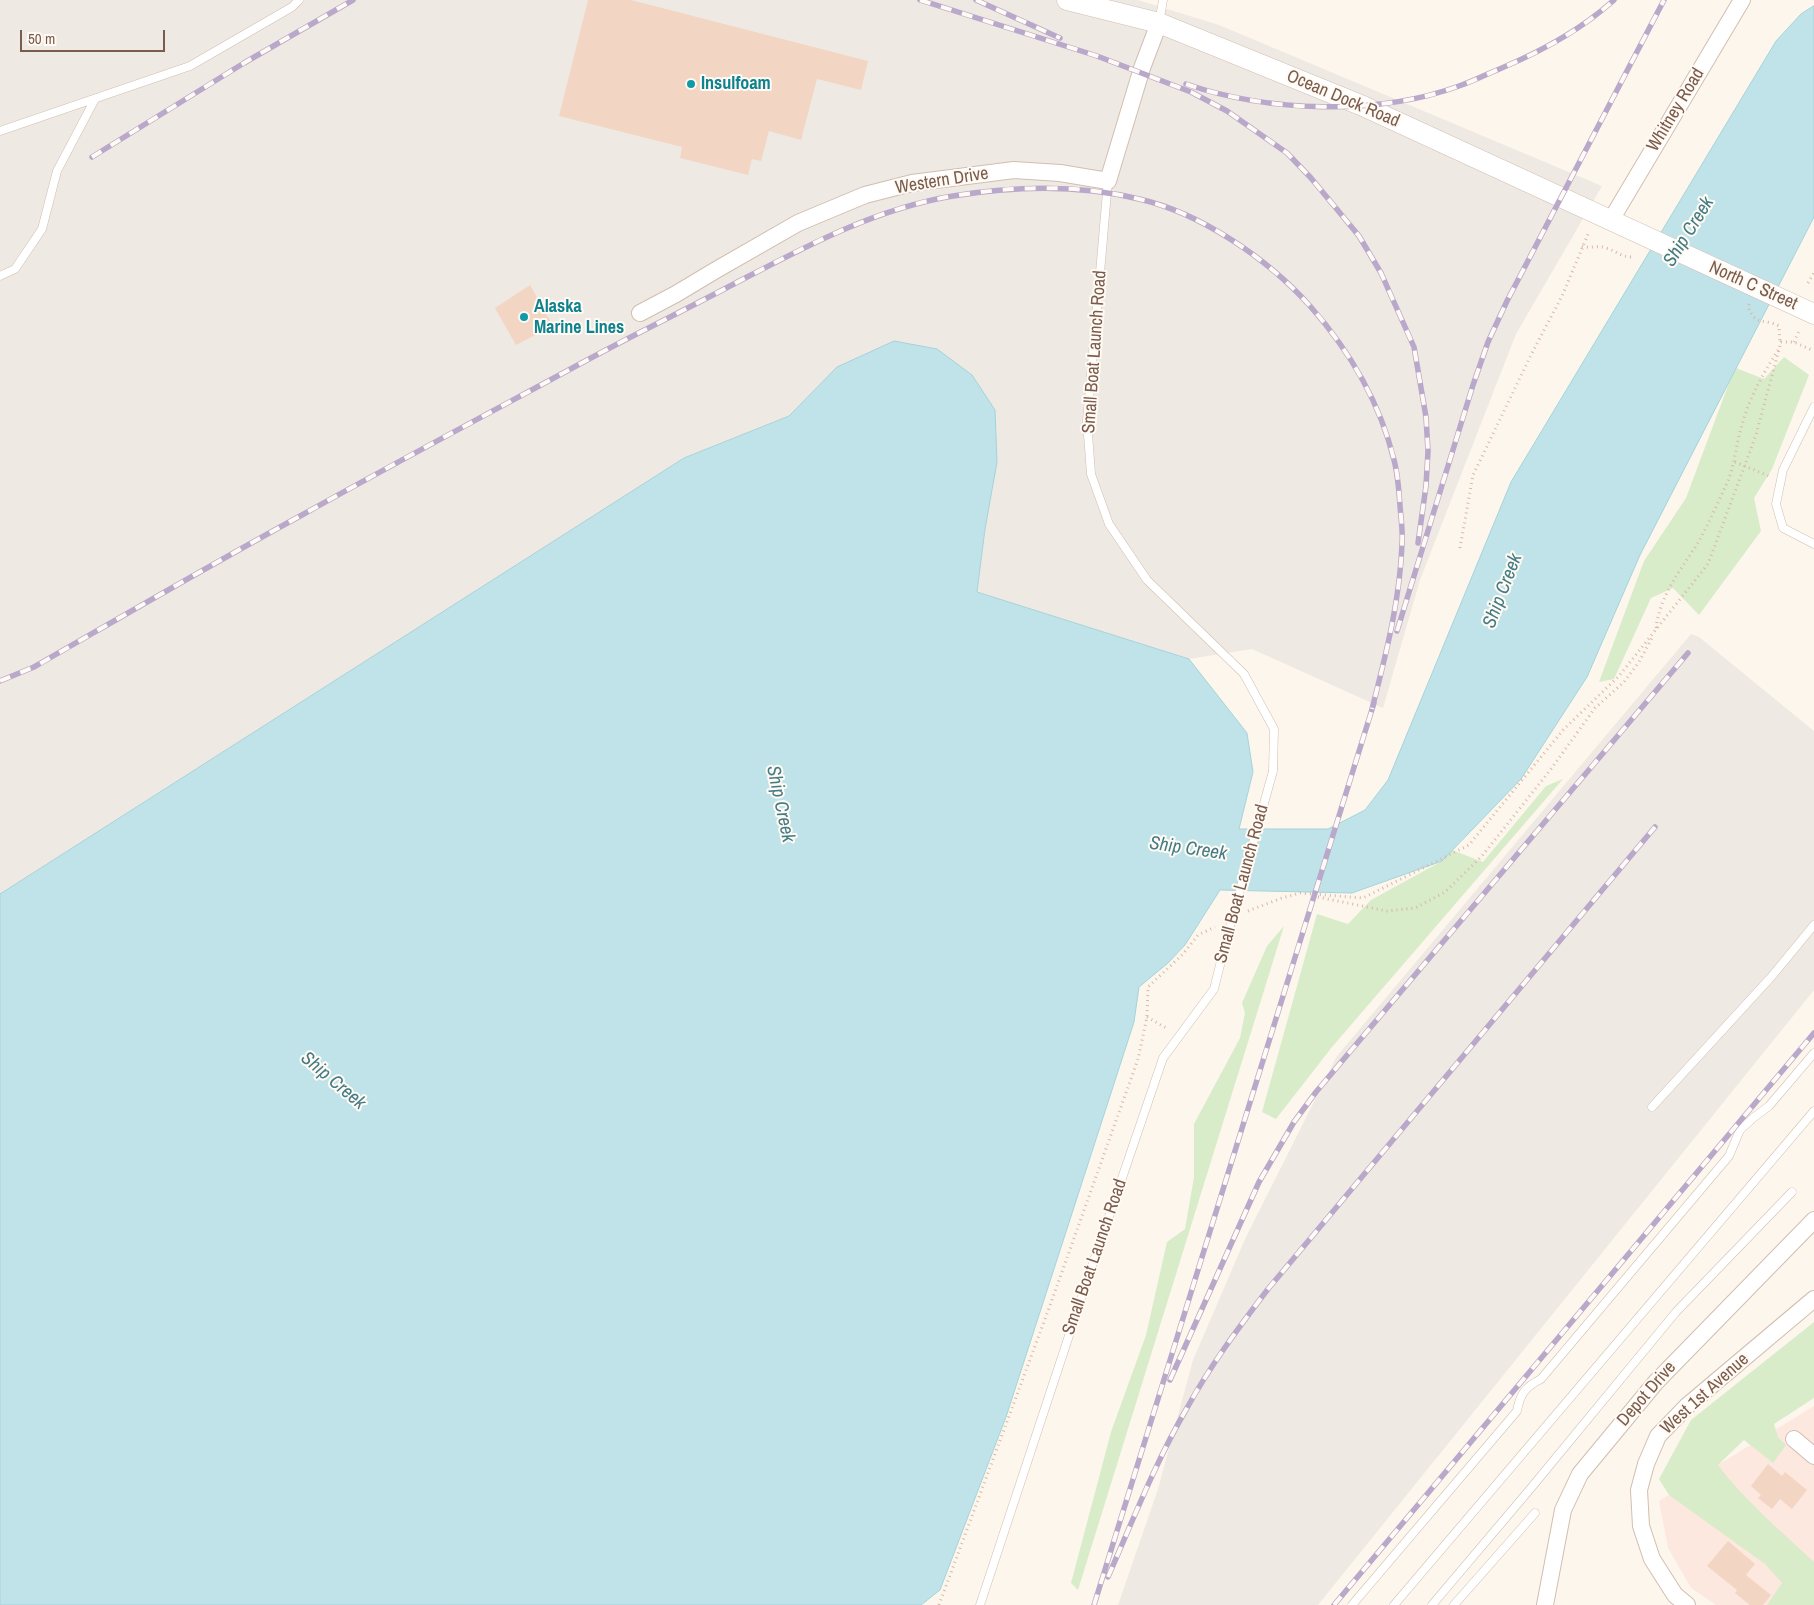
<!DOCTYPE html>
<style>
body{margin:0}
#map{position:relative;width:1814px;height:1605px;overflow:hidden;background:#fdf6ec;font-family:"Archivo Narrow",sans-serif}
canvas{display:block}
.scale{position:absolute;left:20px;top:30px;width:145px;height:22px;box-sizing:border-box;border:2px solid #7a5c4d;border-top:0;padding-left:6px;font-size:15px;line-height:18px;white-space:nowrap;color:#7a5c4d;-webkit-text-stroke:4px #fffaf3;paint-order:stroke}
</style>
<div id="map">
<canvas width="1814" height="1605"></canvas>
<div class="scale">50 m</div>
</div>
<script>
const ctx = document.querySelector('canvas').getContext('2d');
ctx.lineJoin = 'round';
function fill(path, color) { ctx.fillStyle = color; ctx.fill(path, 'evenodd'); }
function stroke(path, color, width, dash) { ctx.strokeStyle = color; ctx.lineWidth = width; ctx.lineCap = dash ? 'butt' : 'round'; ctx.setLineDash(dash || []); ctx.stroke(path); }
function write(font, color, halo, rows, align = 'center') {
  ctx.font = font + ' "Archivo Narrow",sans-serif'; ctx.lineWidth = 4; ctx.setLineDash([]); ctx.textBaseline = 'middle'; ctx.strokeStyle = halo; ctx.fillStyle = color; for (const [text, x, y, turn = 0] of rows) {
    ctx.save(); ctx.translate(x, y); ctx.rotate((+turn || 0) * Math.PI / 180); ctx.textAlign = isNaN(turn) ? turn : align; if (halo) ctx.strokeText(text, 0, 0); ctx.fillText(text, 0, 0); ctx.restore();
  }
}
fill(new Path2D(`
 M1814 1406V1605H1716L1691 1588 1668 1548 1659 1501Z`), '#fde8e0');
fill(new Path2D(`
 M0 0H1138L1219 25 1602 186 1516 334 1420 580 1383 708 1252 649 1189 659 977 592 985 529 837 367 789 416 684 458 0 894Z
 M1691 634 1699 637 1814 731V990L1318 1605H1118L1158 1489 1193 1360 1246 1237 1337 1056Z`), '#efe9e4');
fill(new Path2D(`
 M1784 357 1809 375 1772 469 1754 498 1761 531 1699 615 1673 588 1651 598 1614 679 1599 682 1644 561 1686 498 1732 375 1640 555 1587 677 1531 694 1736 368 1764 379Z
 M1563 779 1332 1047 1276 1119 1262 1112 1317 914 1348 924 1371 900 1442 861 1452 850 1483 862 1546 786Z
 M1284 926 1078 1590 1071 1583 1111 1432 1146 1335 1167 1242 1185 1229 1194 1177V1124L1240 1038 1245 1013 1242 1003 1267 946Z
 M1814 1322V1398L1774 1424 1778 1437 1786 1445 1773 1463 1744 1440 1718 1465C1745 1501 1781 1531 1814 1562V1605H1767L1782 1583 1765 1564 1669 1495 1659 1479 1691 1420Z`), '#d8ecc9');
const water = new Path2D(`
 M1814 6V217L1640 555 1587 677 1521 779 1442 861 1352 893 1220 890 1185 945 1168 963 1139 987 1134 1022 1006 1417 940 1590 921 1605H0V894L684 458 789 416 837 367 894 341 937 349 972 375 995 410 997 462 985 529 977 592 1189 659 1247 733 1253 772 1239 829H1328L1365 810 1388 780 1511 482 1776 41 1801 14Z`);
fill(water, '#bfe3e8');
stroke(water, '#a5d3da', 1);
fill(new Path2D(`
 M588 0H631L868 61 861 90 817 79 801 140 769 131 761 161 752 159 748 175 680 158 682 147 559 116Z
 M530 285 553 326 516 345 495 308Z
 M1768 1464 1782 1476 1785 1472 1807 1490 1792 1509 1780 1499 1772 1509 1758 1498 1761 1495 1751 1486Z
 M1728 1541 1755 1564 1746 1575 1771 1595 1763 1605H1750L1735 1593 1737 1590 1707 1566Z`), '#f3d5c3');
const service = new Path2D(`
 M1159 23 1163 0
 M0 131 190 66 292 7 299 0
 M1108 181 1087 421 1091 474 1109 524 1147 580 1244 674 1274 729 1273 771
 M0 276 15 269 42 229 57 171 95 99
 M1814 407 1783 470 1776 504 1783 528 1814 544
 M1652 1107 1772 976 1814 925
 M980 1605 1091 1269 1163 1058 1214 989 1227 937
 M1352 1605 1517 1411C1520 1394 1525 1387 1541 1379L1729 1156 1740 1130 1753 1118 1769 1106 1814 1053
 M1394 1605 1814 1111
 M1432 1605 1531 1488 1676 1312 1792 1192
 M1454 1605 1535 1513`);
const minor = new Path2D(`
 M1611 220 1742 0
 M640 313 676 294 716 270 798 223 865 195 912 183 1014 170 1060 173 1108 181 1142 68 1159 23
 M1794 1439 1814 1456
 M1545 1605 1563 1510 1580 1474 1656 1382 1814 1220
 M1687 1605 1675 1595 1652 1559 1641 1526 1639 1490 1646 1464 1658 1436 1687 1406 1814 1299`);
const tertiary = new Path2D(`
 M1067 0 1159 23 1363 106 1814 314`);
stroke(service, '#d1beb0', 9);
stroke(minor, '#d1beb0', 18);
stroke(tertiary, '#d1beb0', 21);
stroke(new Path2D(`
 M1582 246C1590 249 1598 245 1606 248 1616 251 1621 257 1632 257
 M1808 283 1814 273
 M1749 304 1748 307C1756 327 1765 318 1779 326L1780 344
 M1794 342 1800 329
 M1735 462 1769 476
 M1460 548 1473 475 1532 353 1562 296 1589 232
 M1656 628C1660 596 1679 572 1696 546 1708 526 1718 502 1728 481 1735 463 1736 444 1742 425 1749 398 1763 374 1778 350
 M1313 896 1387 911 1415 908 1445 892 1482 856 1551 769 1595 708 1624 682 1639 662 1653 636
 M1248 911 1282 898 1300 893 1363 898 1469 845 1563 730 1619 676 1708 564 1756 435 1781 342H1794L1814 351
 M1147 1017 1168 1029
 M939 1605 1048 1311 1138 1059 1147 1017 1148 987 1183 954 1198 935 1215 927`), '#d9b8a5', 3, [1, 4]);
stroke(service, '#fff', 8);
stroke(minor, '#fff', 16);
stroke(tertiary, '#fff', 20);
const rail = new Path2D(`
 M920 0 1097 56 1191 92 1227 111 1287 153 1311 178 1359 236 1381 273 1414 347 1426 417 1428 451 1426 486 1418 543
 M976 0 1060 38
 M1186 84C1268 112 1377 116 1459 86 1474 81 1489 73 1504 67 1544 50 1582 29 1614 0
 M92 157 244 63 353 0
 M1397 631 1473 385 1488 342 1507 301 1664 0
 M0 681 34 667C123 616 212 564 302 515 397 462 493 411 589 359 635 334 683 311 730 286 801 249 873 209 953 196 1015 186 1077 184 1139 199 1201 213 1268 259 1310 306 1349 350 1380 403 1394 460 1398 475 1399 491 1400 506 1401 519 1403 531 1402 544 1400 600 1386 654 1372 709
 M1170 1380 1259 1182 1294 1122 1316 1092 1370 1028 1688 653
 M1108 1577C1133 1520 1156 1461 1187 1408 1210 1366 1239 1327 1268 1289L1655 827
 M1094 1605 1374 703
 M1334 1605 1814 1033`);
stroke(rail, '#b9a8c9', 5.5);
stroke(rail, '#fffaf3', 4, [11]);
const serviceBridge = new Path2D(`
 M1227 937 1273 771`);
stroke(serviceBridge, '#d1beb0', 9, []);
stroke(serviceBridge, '#fff', 8);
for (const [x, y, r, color] of [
 [691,84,5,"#0f9aa8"],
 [524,317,5,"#0f9aa8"]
]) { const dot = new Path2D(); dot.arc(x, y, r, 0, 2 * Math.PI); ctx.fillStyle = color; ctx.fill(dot); stroke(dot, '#fffaf3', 2); }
write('bold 18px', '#0d838f', '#fffaf3', [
 ["Insulfoam",701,84],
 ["Alaska",534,307],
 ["Marine Lines",534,328]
], 'left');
write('18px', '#7a5c4d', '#fffaf3', [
 ["Ocean Dock Road",1343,99,23],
 ["Whitney Road",1676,110,-59],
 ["Western Drive",942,181,-9],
 ["North C Street",1753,286,24],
 ["Small Boat Launch Road",1095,352,-86],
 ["Small Boat Launch Road",1242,884,-75],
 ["Small Boat Launch Road",1095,1257,-71],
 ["Depot Drive",1647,1394,-49],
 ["West 1st Avenue",1705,1394,-42]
]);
write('italic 19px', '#437c86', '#fffaf3', [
 ["Ship Creek",1689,232,-58],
 ["Ship Creek",1503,591,-69],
 ["Ship Creek",780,804,78],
 ["Ship Creek",1188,849,8],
 ["Ship Creek",333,1081,40]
]);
</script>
